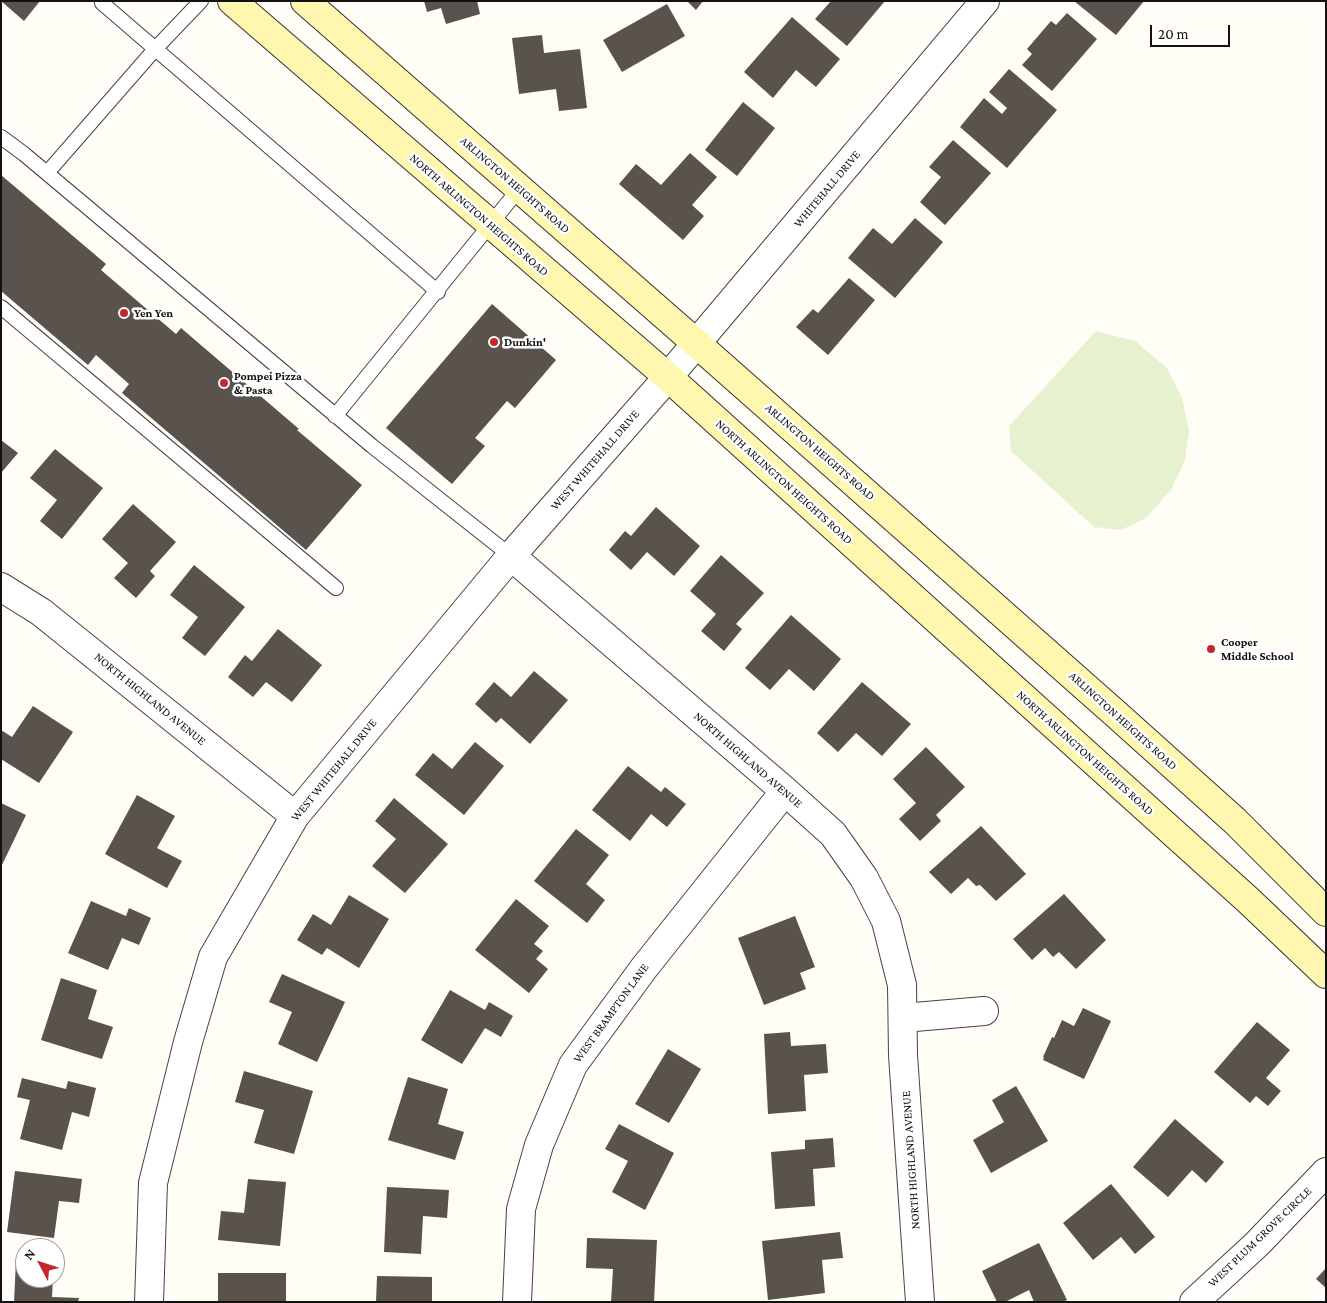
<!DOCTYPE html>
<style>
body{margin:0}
#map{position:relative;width:1327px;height:1303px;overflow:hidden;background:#fffdf5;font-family:"Crimson Pro",serif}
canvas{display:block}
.frame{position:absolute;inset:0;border:2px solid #111;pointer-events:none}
.north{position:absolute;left:15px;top:1238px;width:50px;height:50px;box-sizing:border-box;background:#fff;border:1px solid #a0a0a0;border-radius:50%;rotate:310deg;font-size:14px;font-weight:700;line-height:20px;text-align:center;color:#111}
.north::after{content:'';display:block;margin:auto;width:18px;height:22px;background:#c4262e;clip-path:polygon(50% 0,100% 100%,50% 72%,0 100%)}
.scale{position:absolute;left:1150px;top:25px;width:80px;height:22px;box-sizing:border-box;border:2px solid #111;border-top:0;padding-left:6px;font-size:15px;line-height:18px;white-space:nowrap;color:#111;-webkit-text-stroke:4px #fff;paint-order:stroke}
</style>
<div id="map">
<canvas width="1327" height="1303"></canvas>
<div class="frame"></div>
<div class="north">N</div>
<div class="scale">20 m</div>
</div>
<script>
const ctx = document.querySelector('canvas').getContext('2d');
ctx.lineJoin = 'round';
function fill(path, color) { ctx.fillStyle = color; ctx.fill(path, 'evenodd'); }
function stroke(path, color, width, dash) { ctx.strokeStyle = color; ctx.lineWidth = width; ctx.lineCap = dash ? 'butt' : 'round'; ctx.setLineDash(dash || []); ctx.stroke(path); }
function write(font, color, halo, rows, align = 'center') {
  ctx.font = font + ' "Crimson Pro",serif'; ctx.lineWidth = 5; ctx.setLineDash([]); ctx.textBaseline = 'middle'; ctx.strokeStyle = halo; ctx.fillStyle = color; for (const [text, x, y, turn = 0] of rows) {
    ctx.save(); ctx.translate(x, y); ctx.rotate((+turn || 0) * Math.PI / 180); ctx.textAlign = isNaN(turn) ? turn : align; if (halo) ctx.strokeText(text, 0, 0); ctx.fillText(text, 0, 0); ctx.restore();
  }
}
fill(new Path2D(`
 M1096 331 1135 341 1167 368 1182 398 1189 431 1185 460 1171 490 1146 518 1121 530 1094 527 1011 451 1009 426Z`), '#e6f2cf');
fill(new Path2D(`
 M1 1H40L24 21Z
 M424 1H477L480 14 446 24 441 8 427 12Z
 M687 1H703L696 10Z
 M831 1H885L847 46 815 19Z
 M1074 1H1144L1116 35Z
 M667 4 685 36 622 72 603 40Z
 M1067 13 1097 39 1052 91 1022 65 1032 54 1027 49 1051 21 1056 25Z
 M792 17 840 59 816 87 796 70 773 98 744 72Z
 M542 35 544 53 580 49 587 108 559 111 556 89 519 94 512 38Z
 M1009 69 1057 110 1007 168 960 127 984 98 1002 114 1007 108 989 92Z
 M743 102 775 128 737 176 705 150Z
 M953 140 991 173 945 225 920 202 941 177 929 167Z
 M690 153 717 177 692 205 704 216 683 240 619 184 636 164 661 185Z
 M1 175 106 264 101 270 176 334 181 328 299 429 297 430 362 485 306 550 122 393 129 384 96 355 88 365 1 291Z
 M915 218 943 242 895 298 848 258 873 228 892 244Z
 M849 278 875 300 828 355 796 327 813 309 818 313Z
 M492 304 556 360 515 408 507 401 475 438 485 446 452 484 386 428Z
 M1 440 18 453 1 473Z
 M55 449 103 488 62 539 40 521 57 500 30 478Z
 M133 504 176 542 150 571 155 576 136 598 114 578 128 563 102 539Z
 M656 507 700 546 674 576 647 552 631 570 609 550 625 531 631 536Z
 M721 555 764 593 736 624 742 629 724 651 701 631 716 614 690 591Z
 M194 565 245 607 205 656 182 638 198 617 170 595Z
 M791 615 841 659 814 691 789 669 770 690 745 668Z
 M278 629 322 665 292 702 266 682 253 697 228 677 245 655 252 661Z
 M534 671 568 700 530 744 501 718 496 723 475 704 494 682 511 697Z
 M862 682 911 724 882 756 856 733 838 752 817 733Z
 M33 706 73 732 39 783 1 759V730L12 737Z
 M475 742 504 766 464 815 415 775 433 753 452 769Z
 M926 747 965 787 936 815 941 821 920 841 899 819 916 803 893 779Z
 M628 766 661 792 665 787 686 804 667 827 651 814 630 841 592 810Z
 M137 795 175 816 157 848 182 861 167 888 105 854Z
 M394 798 448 844 405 893 372 866 396 839 375 821Z
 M1 803 26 815 1 867Z
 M981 826 1026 874 996 901 980 885 976 886 968 878 951 894 929 872Z
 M576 829 609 855 586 884 605 900 587 923 534 881Z
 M1064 894 1106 940 1076 969 1059 952 1053 957 1045 948 1032 960 1013 939Z
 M349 895 389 919 359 968 327 948 322 955 297 940 313 914 331 925Z
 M516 899 549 926 534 944 543 951 536 959 548 969 529 993 475 950Z
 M91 901 126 916 129 908 151 918 139 945 122 938 108 970 68 953Z
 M795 916 815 967 800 973 806 989 764 1005 738 938Z
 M282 974 345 1002 317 1062 278 1044 292 1012 269 1002Z
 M61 978 97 990 88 1019 113 1027 102 1059 41 1040Z
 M450 990 485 1010 489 1002 513 1016 501 1037 485 1028 462 1064 421 1040Z
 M1083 1008 1111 1021 1084 1079 1043 1060 1044 1057H1043L1052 1037 1054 1038 1062 1020 1074 1026Z
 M1257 1022 1290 1050 1266 1078 1281 1091 1268 1106 1256 1096 1250 1103 1214 1072Z
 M790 1032 791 1046 826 1044 828 1073 804 1075 806 1111 768 1114 764 1034Z
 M668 1049 701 1069 669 1123 635 1104Z
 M244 1071 313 1091 294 1154 254 1143 264 1110 235 1102Z
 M408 1077 448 1089 438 1124 464 1132 455 1160 388 1140Z
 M22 1078 66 1089 68 1081 96 1088 89 1117 72 1112 62 1150 20 1139 30 1100 17 1097Z
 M1016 1086 1048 1141 991 1173 973 1140 1004 1122 992 1100Z
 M1175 1119 1224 1162 1206 1183 1192 1170 1168 1197 1133 1167Z
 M619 1124 674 1153 645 1210 612 1192 628 1161 605 1149Z
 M833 1138 835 1167 813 1169 815 1206 775 1209 771 1152 805 1149V1140Z
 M15 1171 82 1179 79 1203 59 1201 54 1238 7 1232Z
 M248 1179 286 1182 280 1246 218 1240 221 1211 244 1213Z
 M1111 1184 1155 1237 1135 1254 1121 1237 1093 1260 1063 1223Z
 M387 1187 449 1190 447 1218 423 1216 421 1254 384 1252Z
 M840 1232 843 1258 822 1260 825 1293 768 1300 762 1241Z
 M587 1238 657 1240 654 1302H611L613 1269 586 1268Z
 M1039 1243 1067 1300 1063 1302H1034L1029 1290 1005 1302H997L982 1271Z
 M16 1260H25V1278H53L52 1297 79 1298 78 1302H14Z
 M1326 1268V1288L1316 1279Z
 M218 1273H286V1302H218Z
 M377 1276 432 1277V1302H376Z`), '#5a524d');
const lane = new Path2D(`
 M102 3 438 292
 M1 137 24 154 372 446 511 556
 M47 173 156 48 201 1
 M1 307 336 588
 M335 416 519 189`);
const street = new Path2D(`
 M511 556 785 791 833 834 864 878 886 921 902 985 903 1055 920 1302
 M1 587 41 612 295 816
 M903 1018 984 1011
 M149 1302 153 1183 188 1042 213 957 295 816 511 556 668 377 985 1
 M517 1302 521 1209 539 1145 573 1065 644 968 785 791
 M1194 1302 1257 1244 1326 1172`);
const secondary = new Path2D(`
 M232 1 668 377 1248 900 1326 974
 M305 1 696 343 1117 715 1235 821 1326 912`);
stroke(lane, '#444', 16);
stroke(street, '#444', 30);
stroke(secondary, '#333', 30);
stroke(lane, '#fff', 14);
stroke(street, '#fff', 28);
stroke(secondary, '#fff6b0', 28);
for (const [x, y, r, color] of [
 [124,313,5,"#c4262e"],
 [494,342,5,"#c4262e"],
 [224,383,5,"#c4262e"],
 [1211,649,5,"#c4262e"]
]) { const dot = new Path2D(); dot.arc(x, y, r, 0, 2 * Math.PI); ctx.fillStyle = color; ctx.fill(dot); stroke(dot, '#fff', 2); }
write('12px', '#111', '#fff', [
 ["ARLINGTON HEIGHTS ROAD",515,185,41],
 ["WHITEHALL DRIVE",827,189,-50],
 ["NORTH ARLINGTON HEIGHTS ROAD",479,215,41],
 ["ARLINGTON HEIGHTS ROAD",820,452,41],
 ["WEST WHITEHALL DRIVE",595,460,-49],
 ["NORTH ARLINGTON HEIGHTS ROAD",784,482,42],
 ["NORTH HIGHLAND AVENUE",150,699,39],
 ["ARLINGTON HEIGHTS ROAD",1123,721,42],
 ["NORTH ARLINGTON HEIGHTS ROAD",1085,753,42],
 ["NORTH HIGHLAND AVENUE",748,760,41],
 ["WEST WHITEHALL DRIVE",334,770,-51],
 ["WEST BRAMPTON LANE",611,1013,-54],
 ["NORTH HIGHLAND AVENUE",911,1160,-94],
 ["WEST PLUM GROVE CIRCLE",1260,1237,-44]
]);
write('bold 12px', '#111', '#fff', [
 ["Yen Yen",134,313],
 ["Dunkin'",504,342],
 ["Pompei Pizza",234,376],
 ["& Pasta",234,390],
 ["Cooper",1221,642],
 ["Middle School",1221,656]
], 'left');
</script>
